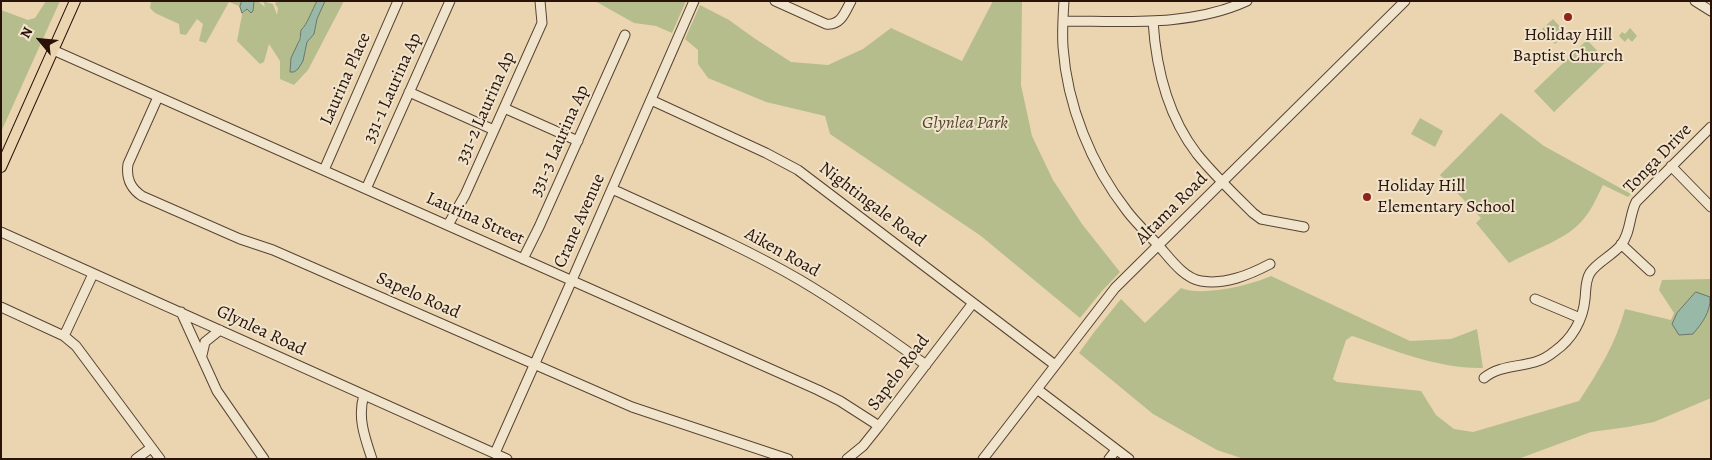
<!DOCTYPE html>
<style>
body{margin:0}
#map{position:relative;width:1712px;height:460px;overflow:hidden;background:#ead5b0;font-family:Alegreya,serif}
canvas{display:block}
.frame{position:absolute;inset:0;border:2px solid #281209;pointer-events:none}
.north{position:absolute;left:15px;top:15px;width:50px;height:50px;-webkit-text-stroke:4px #f1e4cc;paint-order:stroke;rotate:298deg;font-size:14px;font-weight:700;line-height:20px;text-align:center;color:#281209}
.north::after{content:'';display:block;margin:auto;width:18px;height:22px;background:#281209;clip-path:polygon(50% 0,100% 100%,50% 72%,0 100%)}
</style>
<div id="map">
<canvas width="1712" height="460"></canvas>
<div class="frame"></div>
<div class="north">N</div>
</div>
<script>
const ctx = document.querySelector('canvas').getContext('2d');
ctx.lineJoin = 'round';
function fill(path, color) { ctx.fillStyle = color; ctx.fill(path, 'evenodd'); }
function stroke(path, color, width, dash) { ctx.strokeStyle = color; ctx.lineWidth = width; ctx.lineCap = dash ? 'butt' : 'round'; ctx.setLineDash(dash || []); ctx.stroke(path); }
function write(font, color, halo, rows, align = 'center') {
  ctx.font = font + ' Alegreya,serif'; ctx.lineWidth = 4; ctx.setLineDash([]); ctx.textBaseline = 'middle'; ctx.strokeStyle = halo; ctx.fillStyle = color; for (const [text, x, y, turn = 0] of rows) {
    ctx.save(); ctx.translate(x, y); ctx.rotate((+turn || 0) * Math.PI / 180); ctx.textAlign = isNaN(turn) ? turn : align; if (halo) ctx.strokeText(text, 0, 0); ctx.fillText(text, 0, 0); ctx.restore();
  }
}
fill(new Path2D(`
 M46 1H60L1 132V10L28 20 35 18Z
 M151 1H242L243 13 248 8 253 11 254 1H258L265 7 263 1 273 4 277 15 278 8 275 4 277 1H317C312 10 307 25 301 30 299 47 290 55 290 72L305 52 307 42 314 34 317 19 325 1H344L308 70 294 85 280 79V61L269 44 264 62 260 64 237 41 242 15 239 6 229 2 206 43 199 41 203 24 197 19 186 35 180 34 179 24 155 13 150 8Z
 M595 1H686L672 33 656 26 634 23Z
 M993 1H1022L1021 85 1032 136 1053 180 1082 224 1120 272 1102 291 1080 318 981 236 830 134 825 116 766 102 708 78 698 64V50L685 39 700 5 729 20 754 38 791 62 828 65 863 49 891 28 962 61Z
 M1553 19 1566 33 1555 44 1542 29Z
 M1630 28 1637 36 1632 42 1628 38 1625 42 1619 36 1622 32 1625 34Z
 M1587 40 1607 61 1554 112 1534 91Z
 M1501 113 1544 146 1631 194 1628 197 1603 185C1596 199 1590 214 1578 225 1563 240 1529 252 1509 263L1476 223 1481 218 1440 175Z
 M1420 118 1443 131 1435 147 1411 134Z
 M1271 276 1410 341 1451 339 1477 329 1483 368C1438 369 1394 350 1352 336L1346 340 1333 379 1337 382 1421 391 1436 415 1454 429 1473 432 1579 401C1598 372 1616 343 1625 309L1671 320 1674 313 1659 290 1662 280 1711 279V398L1654 422 1628 427 1591 432 1518 459H1244L1217 450 1153 414 1079 353 1095 331 1121 299 1145 323 1181 288C1202 297 1251 285 1271 276Z`), '#b6bd8c');
const water = new Path2D(`
 M242 1H254L253 11 251 13 247 9 242 13 240 7Z
 M317 1H325L317 19 314 34 307 42 303 61 298 69 294 72H290L291 58 300 39 301 30C307 25 312 10 317 1Z
 M1696 292 1710 297C1711 312 1702 323 1693 334L1679 335 1672 324 1677 313Z`);
fill(water, '#98b9a8');
stroke(water, '#6b7668', 1);
const minor = new Path2D(`
 M775 1 826 24C841 26 845 12 851 1
 M1064 1C1063 16 1062 32 1063 47 1067 105 1091 165 1127 211 1136 223 1148 234 1158 245 1169 257 1183 278 1201 281 1225 285 1249 275 1270 264
 M1695 1 1711 11
 M1063 21C1124 21 1190 27 1247 1
 M1153 21C1156 69 1167 115 1197 154 1214 175 1234 194 1253 213L1261 219 1304 227
 M53 50 818 390 840 401 879 426
 M409 92 494 130
 M158 97 128 164C126 178 130 188 142 196L240 239 273 250 632 407 788 459
 M651 100 766 153 798 170 1055 365
 M504 108 578 141
 M1671 166 1711 207
 M324 170 398 1
 M366 189 450 1
 M612 189C675 218 740 245 800 280 844 306 885 335 926 365
 M448 225 465 195 542 23 540 1
 M1 232 507 459
 M1621 244 1650 271
 M523 259 539 227 625 35
 M1535 299 1580 318
 M1 307 64 336 76 346 160 459
 M181 312 217 391 264 459
 M64 336 93 274
 M202 355 205 342 220 330
 M1484 378C1498 366 1518 367 1535 362 1542 360 1549 356 1555 351 1572 339 1583 320 1585 299 1586 291 1585 281 1590 273 1597 262 1612 256 1621 245 1631 232 1629 216 1636 202L1711 127
 M1037 389 1129 459
 M364 395C357 417 365 438 372 459
 M495 453 572 280 694 1
 M136 459 151 448
 M847 459 863 446 879 426 973 303
 M983 459 1115 288 1405 1
 M1109 459 1116 450`);
const major = new Path2D(`
 M1 167 75 1`);
stroke(minor, '#584333', 11);
stroke(major, '#281209', 12);
stroke(minor, '#f1e4cc', 9);
stroke(major, '#ead5b0', 10);
for (const [x, y, r, color] of [
 [1568,17,5,"#8f2418"],
 [1367,197,5,"#8f2418"]
]) { const dot = new Path2D(); dot.arc(x, y, r, 0, 2 * Math.PI); ctx.fillStyle = color; ctx.fill(dot); stroke(dot, '#f1e4cc', 2); }
write('18px', '#281209', '#f1e4cc', [
 ["Holiday Hill",1568,36],
 ["Baptist Church",1568,57],
 ["Holiday Hill",1377,187,"left"],
 ["Elementary School",1377,208,"left"]
]);
write('18px', '#281209', '#f1e4cc', [
 ["Laurina Place",346,79,-66],
 ["331-1 Laurina Ap",393,88,-66],
 ["331-2 Laurina Ap",486,108,-66],
 ["331-3 Laurina Ap",560,141,-66],
 ["Tonga Drive",1658,159,-46],
 ["Nightingale Road",872,205,37],
 ["Altama Road",1172,209,-45],
 ["Laurina Street",475,219,24],
 ["Crane Avenue",580,221,-66],
 ["Aiken Road",782,253,29],
 ["Sapelo Road",418,296,24],
 ["Glynlea Road",261,331,25],
 ["Sapelo Road",899,373,-53]
]);
write('italic 18px', '#534530', '#f1e4cc', [
 ["Glynlea Park",965,124]
]);
</script>
